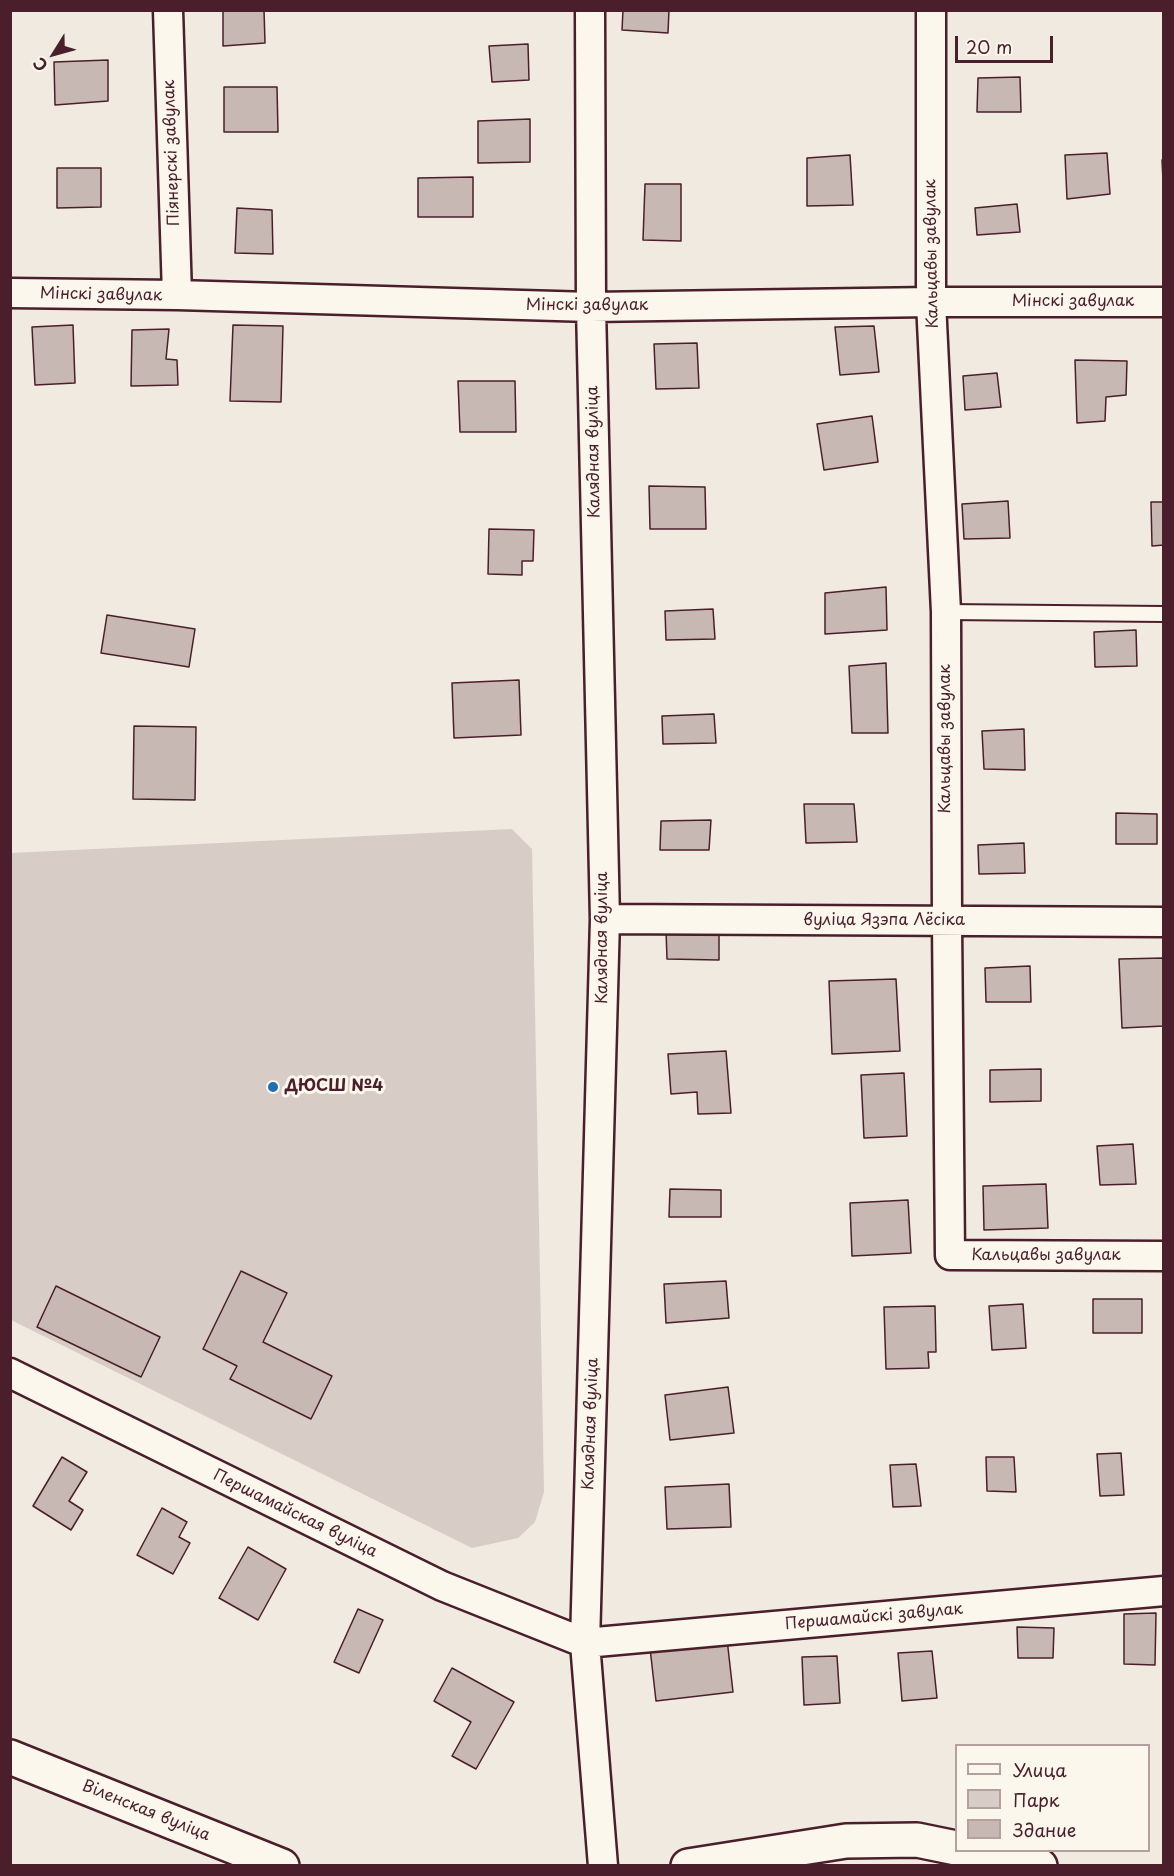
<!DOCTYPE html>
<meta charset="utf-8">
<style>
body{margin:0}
#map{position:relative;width:1174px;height:1876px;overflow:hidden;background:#f0eae0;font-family:"Playpen Sans",sans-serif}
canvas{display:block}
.frame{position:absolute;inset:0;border:12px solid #4a1f2b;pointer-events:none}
.legend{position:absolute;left:955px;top:1744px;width:195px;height:108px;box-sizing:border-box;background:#fbf7ec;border:2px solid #b4a19f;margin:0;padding:8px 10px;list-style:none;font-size:18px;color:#4a1f2b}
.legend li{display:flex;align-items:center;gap:12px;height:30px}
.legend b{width:30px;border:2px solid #b4a19f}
.north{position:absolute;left:24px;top:24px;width:60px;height:60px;-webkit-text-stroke:4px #fbf7ec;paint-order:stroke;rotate:233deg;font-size:16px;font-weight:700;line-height:24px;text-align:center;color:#4a1f2b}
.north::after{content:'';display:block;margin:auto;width:21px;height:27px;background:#4a1f2b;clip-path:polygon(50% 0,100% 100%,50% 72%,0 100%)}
.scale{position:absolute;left:955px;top:36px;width:98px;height:27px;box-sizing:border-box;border:3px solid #4a1f2b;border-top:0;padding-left:8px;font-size:18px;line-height:21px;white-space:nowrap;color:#4a1f2b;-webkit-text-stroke:4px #fbf7ec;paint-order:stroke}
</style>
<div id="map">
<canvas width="1174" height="1876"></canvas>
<div class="frame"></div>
<ul class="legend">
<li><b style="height:8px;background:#fbf7ec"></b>Улица</li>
<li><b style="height:16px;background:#d8ccc6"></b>Парк</li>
<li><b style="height:16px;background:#c8b8b3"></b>Здание</li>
</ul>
<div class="north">С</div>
<div class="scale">20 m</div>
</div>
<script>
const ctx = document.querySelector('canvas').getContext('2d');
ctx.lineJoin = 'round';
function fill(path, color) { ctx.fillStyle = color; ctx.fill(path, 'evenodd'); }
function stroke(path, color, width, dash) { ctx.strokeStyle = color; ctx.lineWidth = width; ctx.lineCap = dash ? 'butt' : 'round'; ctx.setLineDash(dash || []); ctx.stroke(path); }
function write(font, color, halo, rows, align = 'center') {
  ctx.font = font + ' "Playpen Sans",sans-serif'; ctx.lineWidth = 6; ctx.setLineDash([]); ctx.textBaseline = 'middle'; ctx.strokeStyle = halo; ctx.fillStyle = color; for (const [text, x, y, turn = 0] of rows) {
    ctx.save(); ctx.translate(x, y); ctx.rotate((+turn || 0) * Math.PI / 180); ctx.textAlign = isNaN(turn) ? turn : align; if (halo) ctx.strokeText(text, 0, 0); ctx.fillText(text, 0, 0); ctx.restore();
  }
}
fill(new Path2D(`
 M512 829 532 849 544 1492 535 1522 518 1538 472 1548 11 1320V853Z`), '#d8ccc6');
const building = new Path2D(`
 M223 10H264L265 43 223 46Z
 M623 10H669L668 33 622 30Z
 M528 44 529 80 492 82 489 46Z
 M108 60V101L55 105 54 62Z
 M1020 77 1021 112H977L978 78Z
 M224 87H277L278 132H224Z
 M530 119V162L478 163V121Z
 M1107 153 1110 194 1067 199 1065 155Z
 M850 155 853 205 807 206V158Z
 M1162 160H1164V200Z
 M57 168H101V207L57 208Z
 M473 177V217H418V178Z
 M645 184H681V241L643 240Z
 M1017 204 1020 232 977 235 975 208Z
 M237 208 272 210 273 254 235 253Z
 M73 325 75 383 35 385 32 327Z
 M233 325 283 326 281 402 230 401Z
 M874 326 879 372 840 375 835 327Z
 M169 329 166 359 177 360 178 385 131 386 132 330Z
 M697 343 699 388 656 389 654 344Z
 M1075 360 1127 361 1126 395 1106 397 1105 421 1077 423Z
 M997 373 1001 407 965 410 963 376Z
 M458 381H515L516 432H460Z
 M872 416 878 462 824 470 817 424Z
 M649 486 705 487 706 529H650Z
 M1008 501 1010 538 964 539 962 504Z
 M1151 502H1164V545L1152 546Z
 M489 529 534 530 533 561H522V575L488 574Z
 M886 587 887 630 825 634V593Z
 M713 609 715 639 666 640 665 611Z
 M107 615 195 629 189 667 101 653Z
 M1136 630 1137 666 1095 667 1094 632Z
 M886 663 888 733H852L849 666Z
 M519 680 521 735 454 738 452 683Z
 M714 714 716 743 663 744 662 716Z
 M134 726 196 727 195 800 133 799Z
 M1024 729 1025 770 984 769 982 731Z
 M804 804H854L857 842 806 843Z
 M1116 813 1157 814V844H1116Z
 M711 820 709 850H660L661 821Z
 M1024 843 1025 873 979 874 978 845Z
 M719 928V960L667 959 666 930Z
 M1164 958V1026L1122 1028 1119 959Z
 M1030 966 1031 1002H986L985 968Z
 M896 979 900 1051 832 1054 829 981Z
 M726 1051 731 1113 698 1114 697 1092 671 1094 668 1054Z
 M1041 1069V1101L990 1102V1070Z
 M904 1073 907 1136 864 1138 861 1075Z
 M1133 1144 1136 1184 1100 1185 1097 1146Z
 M1046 1184 1048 1228 984 1230 983 1186Z
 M670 1189 721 1190V1217H669Z
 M908 1200 911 1253 852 1256 850 1203Z
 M241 1271 287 1293 263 1342 332 1376 311 1419 230 1379 237 1366 203 1349Z
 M726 1281 729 1318 666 1323 664 1284Z
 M56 1286 160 1337 141 1377 37 1327Z
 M1093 1299H1142V1333H1093Z
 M1023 1304 1026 1348 992 1350 989 1306Z
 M935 1306 936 1352H928L929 1368 886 1369 884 1307Z
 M728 1387 734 1433 670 1440 665 1395Z
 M1121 1453 1124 1495 1100 1496 1097 1454Z
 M62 1457 87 1472 69 1501 83 1510 71 1530 33 1506Z
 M986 1457H1014L1016 1492 987 1491Z
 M916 1464 921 1506 893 1507 890 1465Z
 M729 1484 731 1527 667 1529 665 1487Z
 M162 1508 187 1522 179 1537 190 1543 173 1574 137 1555Z
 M248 1547 286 1569 258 1620 219 1598Z
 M358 1609 383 1620 359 1673 334 1662Z
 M1156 1613 1155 1665 1124 1664V1614Z
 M1017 1627 1054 1628 1053 1658H1018Z
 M727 1639 733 1692 656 1701 650 1648Z
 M932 1651 937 1698 902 1701 898 1653Z
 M837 1656 840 1703 804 1705 802 1657Z
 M452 1668 514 1702 476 1769 452 1756 471 1722 434 1701Z`);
fill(building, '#c8b8b3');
stroke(building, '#4a1f2b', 1.5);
const service = new Path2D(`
 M946 612 1164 614`);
const minor = new Path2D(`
 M168 10 177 295
 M590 10 591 307 605 919 585 1643 603 1866
 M931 10V302L946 612 947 922 950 1255 1164 1256
 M10 293 177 295 591 307 931 302H1164
 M605 919 1164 922
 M10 1373 442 1586 585 1643 1164 1591`);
const primary = new Path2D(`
 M10 1757 282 1866
 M969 1850 1040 1866
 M688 1866 846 1841 917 1840 956 1848`);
stroke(service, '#4a1f2b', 18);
stroke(minor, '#4a1f2b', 33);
stroke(primary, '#4a1f2b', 38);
stroke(service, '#fbf7ec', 14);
stroke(minor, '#fbf7ec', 28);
stroke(primary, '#fbf7ec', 33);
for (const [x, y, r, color] of [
 [273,1087,6,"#1f6fb2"]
]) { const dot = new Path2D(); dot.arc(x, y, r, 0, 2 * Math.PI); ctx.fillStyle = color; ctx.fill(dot); stroke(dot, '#fbf7ec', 2); }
write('16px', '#4a1f2b', '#fbf7ec', [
 ["Піянерскі завулак",172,153,-92],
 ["Кальцавы завулак",932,254,-91],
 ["Мінскі завулак",101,295,1],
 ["Мінскі завулак",1073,302],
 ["Мінскі завулак",587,306],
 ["Калядная вуліца",594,452,-91],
 ["Кальцавы завулак",946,739,-90],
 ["вуліца Язэпа Лёсіка",884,921],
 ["Калядная вуліца",603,938,-90],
 ["Кальцавы завулак",1046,1256],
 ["Калядная вуліца",591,1424,-88],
 ["Першамайская вуліца",295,1514,26],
 ["Першамайскі завулак",874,1617,-5],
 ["Віленская вуліца",146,1811,22]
]);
write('bold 16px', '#4a1f2b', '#fbf7ec', [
 ["ДЮСШ №4",285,1087]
], 'left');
</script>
